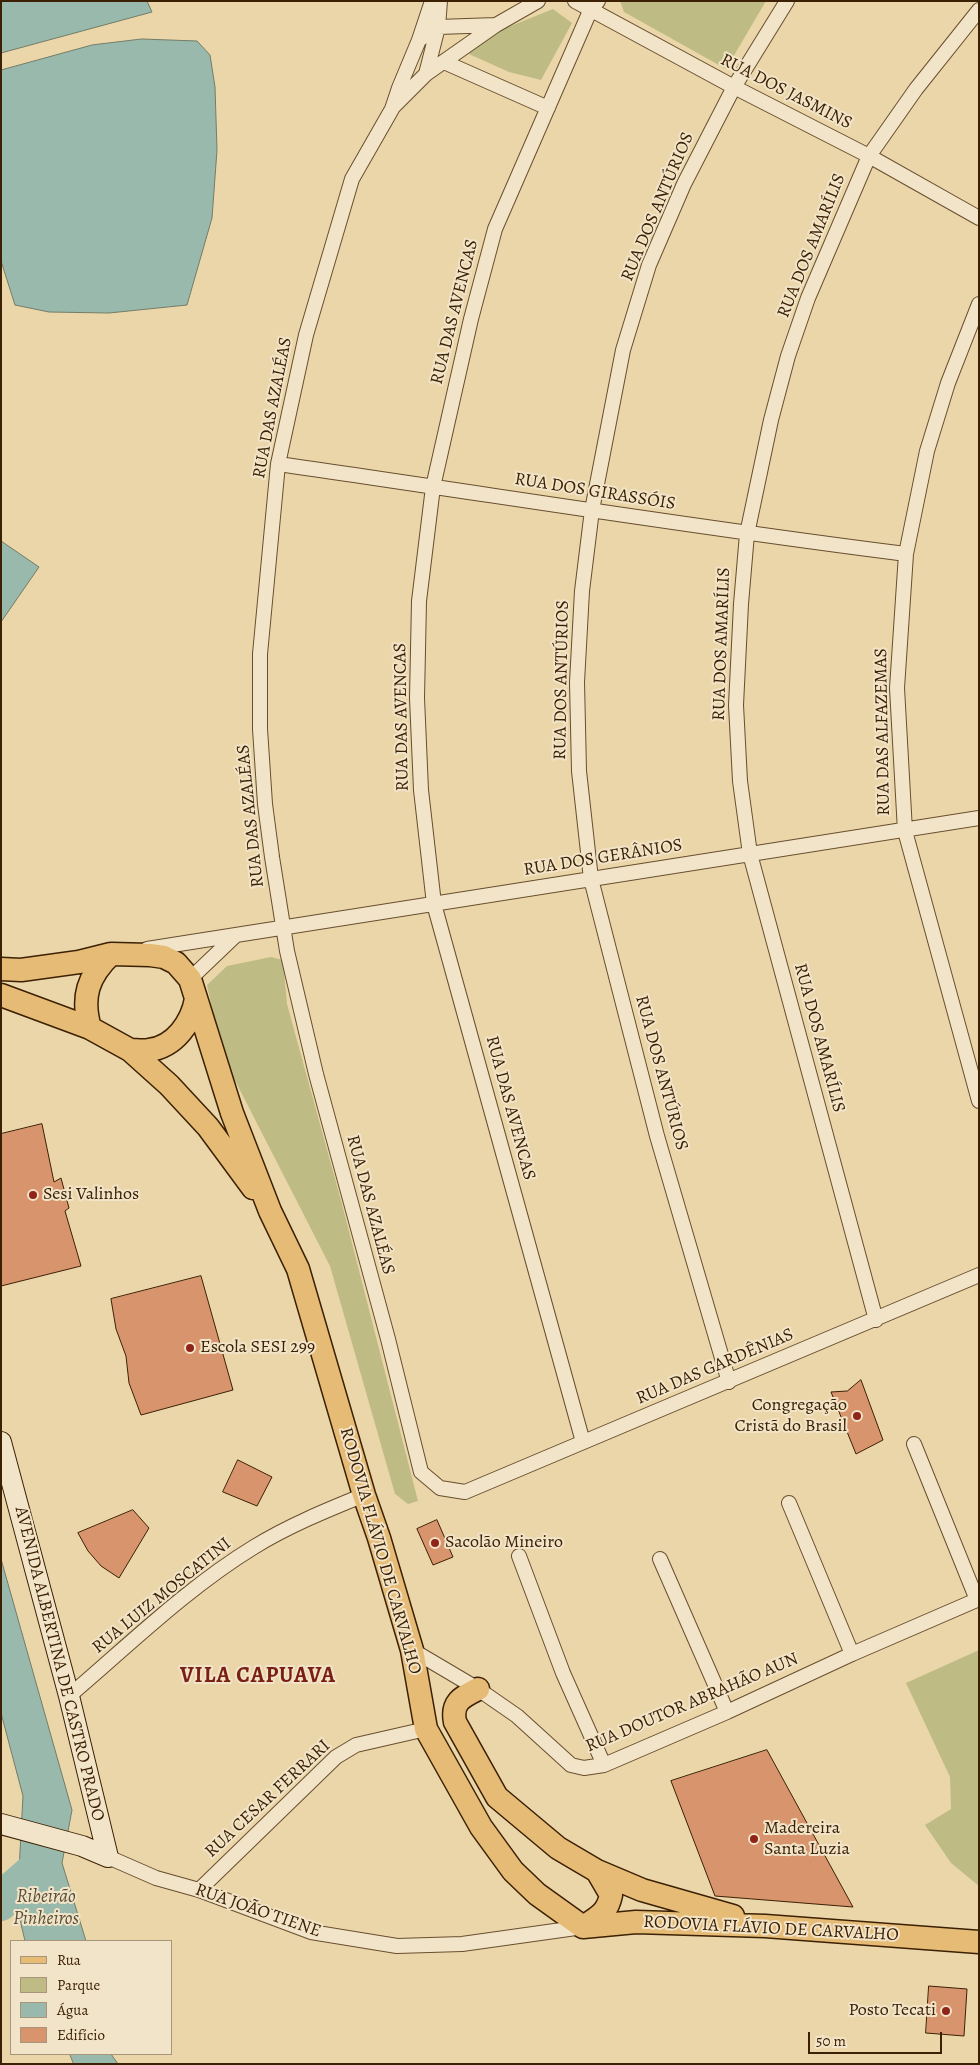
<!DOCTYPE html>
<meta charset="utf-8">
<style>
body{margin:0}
#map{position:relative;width:980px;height:2065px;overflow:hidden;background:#ebd6aa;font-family:Alegreya,serif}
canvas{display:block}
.frame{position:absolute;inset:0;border:2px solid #3c2004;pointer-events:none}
.legend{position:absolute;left:10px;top:1940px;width:162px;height:115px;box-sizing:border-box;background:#f2e4c8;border:1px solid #a9967a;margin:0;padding:6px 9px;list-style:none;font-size:15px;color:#3c2004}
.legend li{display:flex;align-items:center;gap:10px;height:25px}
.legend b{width:25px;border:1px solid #a9967a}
.scale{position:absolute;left:808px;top:2032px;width:134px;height:22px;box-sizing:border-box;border:2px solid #3c2004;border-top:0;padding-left:6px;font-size:15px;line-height:18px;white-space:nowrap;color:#3c2004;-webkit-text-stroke:4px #f2e4c8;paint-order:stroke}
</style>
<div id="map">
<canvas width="980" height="2065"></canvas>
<div class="frame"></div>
<ul class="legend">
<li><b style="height:6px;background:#e6bb75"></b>Rua</li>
<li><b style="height:14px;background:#bebc84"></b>Parque</li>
<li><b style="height:14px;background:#98b9ab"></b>Água</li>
<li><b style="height:14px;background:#d7946d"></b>Edifício</li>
</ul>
<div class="scale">50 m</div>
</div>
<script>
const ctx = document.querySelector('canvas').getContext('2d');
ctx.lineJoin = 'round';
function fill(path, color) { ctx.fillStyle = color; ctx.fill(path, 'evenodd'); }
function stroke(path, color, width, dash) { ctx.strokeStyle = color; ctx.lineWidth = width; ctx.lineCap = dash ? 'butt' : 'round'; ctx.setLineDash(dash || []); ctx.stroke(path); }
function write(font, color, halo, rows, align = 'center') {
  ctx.font = font + ' Alegreya,serif'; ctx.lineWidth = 4; ctx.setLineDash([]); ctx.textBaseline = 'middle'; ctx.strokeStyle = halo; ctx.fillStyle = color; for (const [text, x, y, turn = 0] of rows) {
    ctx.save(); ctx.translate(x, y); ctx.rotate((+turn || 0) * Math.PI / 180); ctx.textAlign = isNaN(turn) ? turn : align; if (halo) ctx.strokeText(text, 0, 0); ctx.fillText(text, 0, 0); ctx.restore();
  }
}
fill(new Path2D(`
 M620 1H766L726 69 624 12Z
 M553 9 572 23 541 80 509 72 469 54 476 40Z
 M271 957 283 960 287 1004 342 1204 418 1501 408 1504 395 1494 330 1266 222 1055 207 985 227 966Z
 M979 1650V1886L951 1863 925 1825 951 1809 950 1777 906 1683Z`), '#bebc84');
const water = new Path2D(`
 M1 1H147L152 12 1 53Z
 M142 39 197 41 210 55 215 87 217 150 212 218 187 305 109 313 49 312 15 305 1 261V70L92 45Z
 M1 541 39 567 1 622Z
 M1 1559 72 1810 62 1863 86 1941H25L17 1907 23 1796 1 1713Z
 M70 2054H111L118 2064H74Z`);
fill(water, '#98b9ab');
stroke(water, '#737c68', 1);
stroke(new Path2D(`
 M1 1905 11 1888 35 1867`), '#98b9ab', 32);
const building = new Path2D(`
 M42 1124 54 1182 61 1178 69 1208 65 1211 81 1266 1 1286V1134Z
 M201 1276 233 1390 141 1415 129 1383 126 1356 116 1329 111 1299Z
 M861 1380 883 1440 856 1454 831 1392 847 1391Z
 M238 1460 272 1477 257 1506 223 1492Z
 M133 1510 149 1528 119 1578 101 1566 88 1551 78 1533Z
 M437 1520 453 1557 433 1565 417 1529Z
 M767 1750 853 1907 715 1896 671 1781Z
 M929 1986 967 1989 964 2036 926 2033Z`);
fill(building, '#d7946d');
stroke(building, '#3c2004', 1);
const street = new Path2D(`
 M575 1 734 87 869 156 979 218
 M496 25 438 27 419 40 399 88 392 109 352 179 306 335 278 464 260 654V729L265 804 272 857 287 951 316 1074 388 1339 421 1472 440 1488 465 1492 979 1275
 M419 40 432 1
 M444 62 548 108
 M426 74 438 27 440 1
 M394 106 426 74 496 25 538 1
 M979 304 948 383 927 451 906 554 897 688 905 831 979 1101
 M278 464C488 494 697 528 906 554
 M147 949 979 818
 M190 979 234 937
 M876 1320 750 854 740 781 736 705 741 604 747 534 771 420 788 356 808 298 869 156 916 89 979 10
 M729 1382 657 1136 591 879 579 771 577 682 582 591 592 510 623 350 649 265 684 184 734 87 787 1
 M583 1442 434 904 421 790 417 698 419 601 433 487 471 319 495 229 590 11 598 1
 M914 1444 977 1600
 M789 1503 852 1654
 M519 1556 563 1673 604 1765
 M660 1559 727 1712
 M412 1650 478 1689 517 1716 571 1765 584 1768 604 1765 727 1712 852 1654 979 1599
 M69 1696C129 1645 187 1588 254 1547 288 1526 327 1510 364 1495
 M108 1857 156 1878 199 1890 311 1932 397 1946 462 1944 583 1927
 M199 1890 336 1757 356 1745 426 1729`);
const secondary = new Path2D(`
 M1 1442 69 1696 108 1857
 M1 1824 82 1846 108 1857`);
const primary = new Path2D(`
 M1 969 21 970 79 962 111 954 150 955 164 957 176 963 190 979 232 1113 270 1211 298 1269 364 1495 379 1538 412 1650 426 1729 481 1827 513 1871 537 1894 583 1927 636 1922 765 1926 979 1942
 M1 995 90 1028 130 1050 169 1085 208 1127 253 1188
 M90 1028C81 997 88 976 111 954
 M130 1050C136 1050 143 1051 149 1050 175 1047 192 1022 196 999
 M478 1689C462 1697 451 1702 455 1722L497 1797 558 1848 597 1871 642 1890 733 1916
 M584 1927C598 1916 607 1914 611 1895L597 1871`);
stroke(street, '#684e2e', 16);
stroke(secondary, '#3c2004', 22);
stroke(primary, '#3c2004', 25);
stroke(street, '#f2e4c8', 14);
stroke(secondary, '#f2e4c8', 20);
stroke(primary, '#e6bb75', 22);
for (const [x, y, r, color] of [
 [33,1195,5,"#8f2418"],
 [190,1348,5,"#8f2418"],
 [857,1416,5,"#8f2418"],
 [435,1543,5,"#8f2418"],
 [754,1839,5,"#8f2418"],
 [946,2011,5,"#8f2418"]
]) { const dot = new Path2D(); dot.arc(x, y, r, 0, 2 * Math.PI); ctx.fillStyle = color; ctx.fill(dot); stroke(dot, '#f2e4c8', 2); }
write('18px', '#3c2004', '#f2e4c8', [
 ["RUA DOS JASMINS",786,92,27],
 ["RUA DOS ANTÚRIOS",658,207,-67],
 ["RUA DOS AMARÍLIS",812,246,-68],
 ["RUA DAS AVENCAS",455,312,-76],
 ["RUA DAS AZALÉAS",273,408,-79],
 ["RUA DOS GIRASSÓIS",595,492,9],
 ["RUA DOS AMARÍLIS",722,644,-88],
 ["RUA DOS ANTÚRIOS",562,680,-89],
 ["RUA DAS AVENCAS",402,717,-91],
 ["RUA DAS ALFAZEMAS",883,732,-91],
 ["RUA DAS AZALÉAS",251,816,-96],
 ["RUA DOS GERÂNIOS",603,858,-9],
 ["RUA DOS AMARÍLIS",819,1038,75],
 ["RUA DOS ANTÚRIOS",661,1073,75],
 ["RUA DAS AVENCAS",510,1108,75],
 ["RUA DAS AZALÉAS",370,1205,75],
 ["RUA DAS GARDÊNIAS",715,1367,-23],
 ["RODOVIA FLÁVIO DE CARVALHO",380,1551,74],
 ["RUA LUIZ MOSCATINI",162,1596,-39],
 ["AVENIDA ALBERTINA DE CASTRO PRADO",59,1664,76],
 ["RUA DOUTOR ABRAHÃO AUN",692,1703,-23],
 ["RUA CESAR FERRARI",268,1799,-43],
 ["RUA JOÃO TIENE",258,1911,19],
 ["RODOVIA FLÁVIO DE CARVALHO",771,1929,3]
]);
write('18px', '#3c2004', '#f2e4c8', [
 ["Sesi Valinhos",43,1195],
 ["Escola SESI 299",200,1348],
 ["Congregação",847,1406,"right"],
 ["Cristã do Brasil",847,1427,"right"],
 ["Sacolão Mineiro",445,1543],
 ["Madereira",764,1829],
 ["Santa Luzia",764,1850],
 ["Posto Tecati",936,2011,"right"]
], 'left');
write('italic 19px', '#584e36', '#f2e4c8', [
 ["Ribeirão",46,1897],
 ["Pinheiros",46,1919]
]);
ctx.letterSpacing = '1px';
write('bold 22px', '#7a1f14', '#f2e4c8', [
 ["VILA CAPUAVA",258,1677]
]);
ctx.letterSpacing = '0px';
</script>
